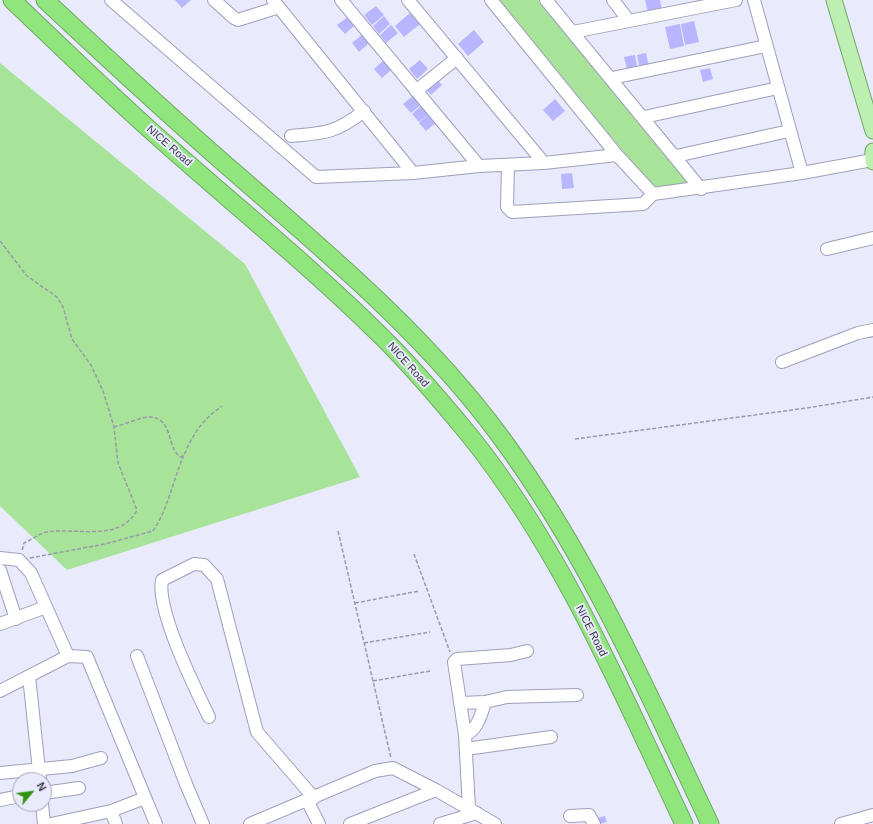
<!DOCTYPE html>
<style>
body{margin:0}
#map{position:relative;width:873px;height:824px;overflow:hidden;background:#e9eafc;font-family:Arial,sans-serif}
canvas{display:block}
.north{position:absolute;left:12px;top:772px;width:40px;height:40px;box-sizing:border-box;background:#e9eafc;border:1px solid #a2a3b2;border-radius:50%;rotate:61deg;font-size:11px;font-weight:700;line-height:16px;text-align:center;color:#383844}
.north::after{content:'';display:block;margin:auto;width:14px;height:18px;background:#31920f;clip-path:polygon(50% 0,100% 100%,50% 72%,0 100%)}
</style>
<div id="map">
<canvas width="873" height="824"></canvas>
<div class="north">N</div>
</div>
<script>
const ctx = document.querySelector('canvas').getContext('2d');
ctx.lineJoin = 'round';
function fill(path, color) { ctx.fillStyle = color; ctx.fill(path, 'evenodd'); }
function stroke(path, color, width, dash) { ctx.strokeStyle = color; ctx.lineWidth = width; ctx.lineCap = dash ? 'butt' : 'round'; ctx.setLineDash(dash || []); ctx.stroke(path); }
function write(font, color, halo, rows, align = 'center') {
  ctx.font = font + ' Arial,sans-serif'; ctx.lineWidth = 4; ctx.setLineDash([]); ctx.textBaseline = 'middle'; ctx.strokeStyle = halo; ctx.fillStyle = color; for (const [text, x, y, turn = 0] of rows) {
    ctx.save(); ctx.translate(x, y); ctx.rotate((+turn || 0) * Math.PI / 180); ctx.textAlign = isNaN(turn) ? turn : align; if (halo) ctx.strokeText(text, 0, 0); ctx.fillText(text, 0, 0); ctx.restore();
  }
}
fill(new Path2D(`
 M499 0H538L690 182 655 190Z
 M0 63 245 264 360 477 67 570 0 506Z`), '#a7e499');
fill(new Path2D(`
 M175 0H191L182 8Z
 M645 0H660L662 10 648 13Z
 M376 6 384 15 372 25 364 15Z
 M410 13 420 24 404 37 395 26Z
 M349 16 356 24 345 34 337 25Z
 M384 16 390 24 379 34 373 26Z
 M694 21 699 42 685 45 681 24Z
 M680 24 684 46 670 49 665 27Z
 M391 25 398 33 386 43 380 35Z
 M474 30 484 42 468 56 458 44Z
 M363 34 370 42 359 52 352 43Z
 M646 53 649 67 640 69 637 55Z
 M635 55 638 71 628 73 624 57Z
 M385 59 393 68 382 78 374 69Z
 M420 60 428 69 417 79 409 69Z
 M710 68 713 79 703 82 700 70Z
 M435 77 442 85 431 95 424 87Z
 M414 95 422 104 411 113 403 104Z
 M555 99 565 111 553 121 543 110Z
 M423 104 430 113 419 122 412 114Z
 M430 113 437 122 426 131 419 123Z
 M572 173 574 188 562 189 561 174Z
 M605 816 607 822 599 824 597 818Z`), '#b7b6fe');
const minor = new Path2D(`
 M111 0 316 177 413 173 479 166 544 163 617 155
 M214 0 234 18 238 20 279 7
 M273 0 413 173
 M341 0 479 166
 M408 0 544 163
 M491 0 617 155 653 194 802 173 873 160
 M546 0 701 189
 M613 0 629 21
 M754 0 802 173
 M573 32 736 0
 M612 78 766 46
 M416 91 457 58
 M644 117 778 88
 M291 136C325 133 336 133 364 111
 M676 156 789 131
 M508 165 507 207 512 212 643 204 653 194
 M827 249 873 238
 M782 362 858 333 873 330
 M0 558 19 560 31 573 68 656
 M0 570 16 619
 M0 624 46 607
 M137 656 186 784 203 824
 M29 676 40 780
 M0 691 68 656 87 657 156 824
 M461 703 485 702 507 697 577 695
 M209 717C195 688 156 610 162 580L194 564 204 565 217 579 257 732 314 798
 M465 735C478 729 481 715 485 702
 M466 749 551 737
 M0 773 72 766 101 758
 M44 793 79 788
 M0 800 20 796
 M307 800 319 824
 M42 804 44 824
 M469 808 465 735 454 662 457 659 511 655 527 651
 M111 811 116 824
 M570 816 589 815 594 824
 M51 824 111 811 145 798
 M250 824 375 771 393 768 436 790 495 824
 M350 824 436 790
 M440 824 477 813
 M841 824 873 815`);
const major = new Path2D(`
 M834 0 873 131
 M873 151V162`);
const highway = new Path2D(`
 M12 0C54 40 95 80 138 119 218 192 303 259 380 335 412 366 442 402 470 436 563 552 621 691 684 824
 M45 0C109 60 174 120 241 178 333 258 427 337 500 436 588 555 647 691 710 824`);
stroke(minor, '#9f9fbb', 14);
stroke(major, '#71a868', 17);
stroke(highway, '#71a868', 19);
stroke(new Path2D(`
 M0 241 27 276 57 297 63 307 72 339 91 365 103 391 114 427 118 463 137 510C120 543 76 527 46 532 39 534 31 540 24 543L22 551
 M114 427C123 425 141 417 150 417 174 418 166 449 181 457L184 455C193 434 203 419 222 406
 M575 439 807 408 873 397
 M338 531 391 758
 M414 554 450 652
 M30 558 105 544 153 531C168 509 173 480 184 455
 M355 603 419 591
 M364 643 430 632
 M373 681 430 671`), '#9a9aaa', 1.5, [4, 2]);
stroke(minor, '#fff', 12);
stroke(major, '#bcefb0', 15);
stroke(highway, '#90e57c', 17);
write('11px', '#383844', '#e9eafc', [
 ["NICE Road",169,146,41],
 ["NICE Road",408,365,48],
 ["NICE Road",591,631,63]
]);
</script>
